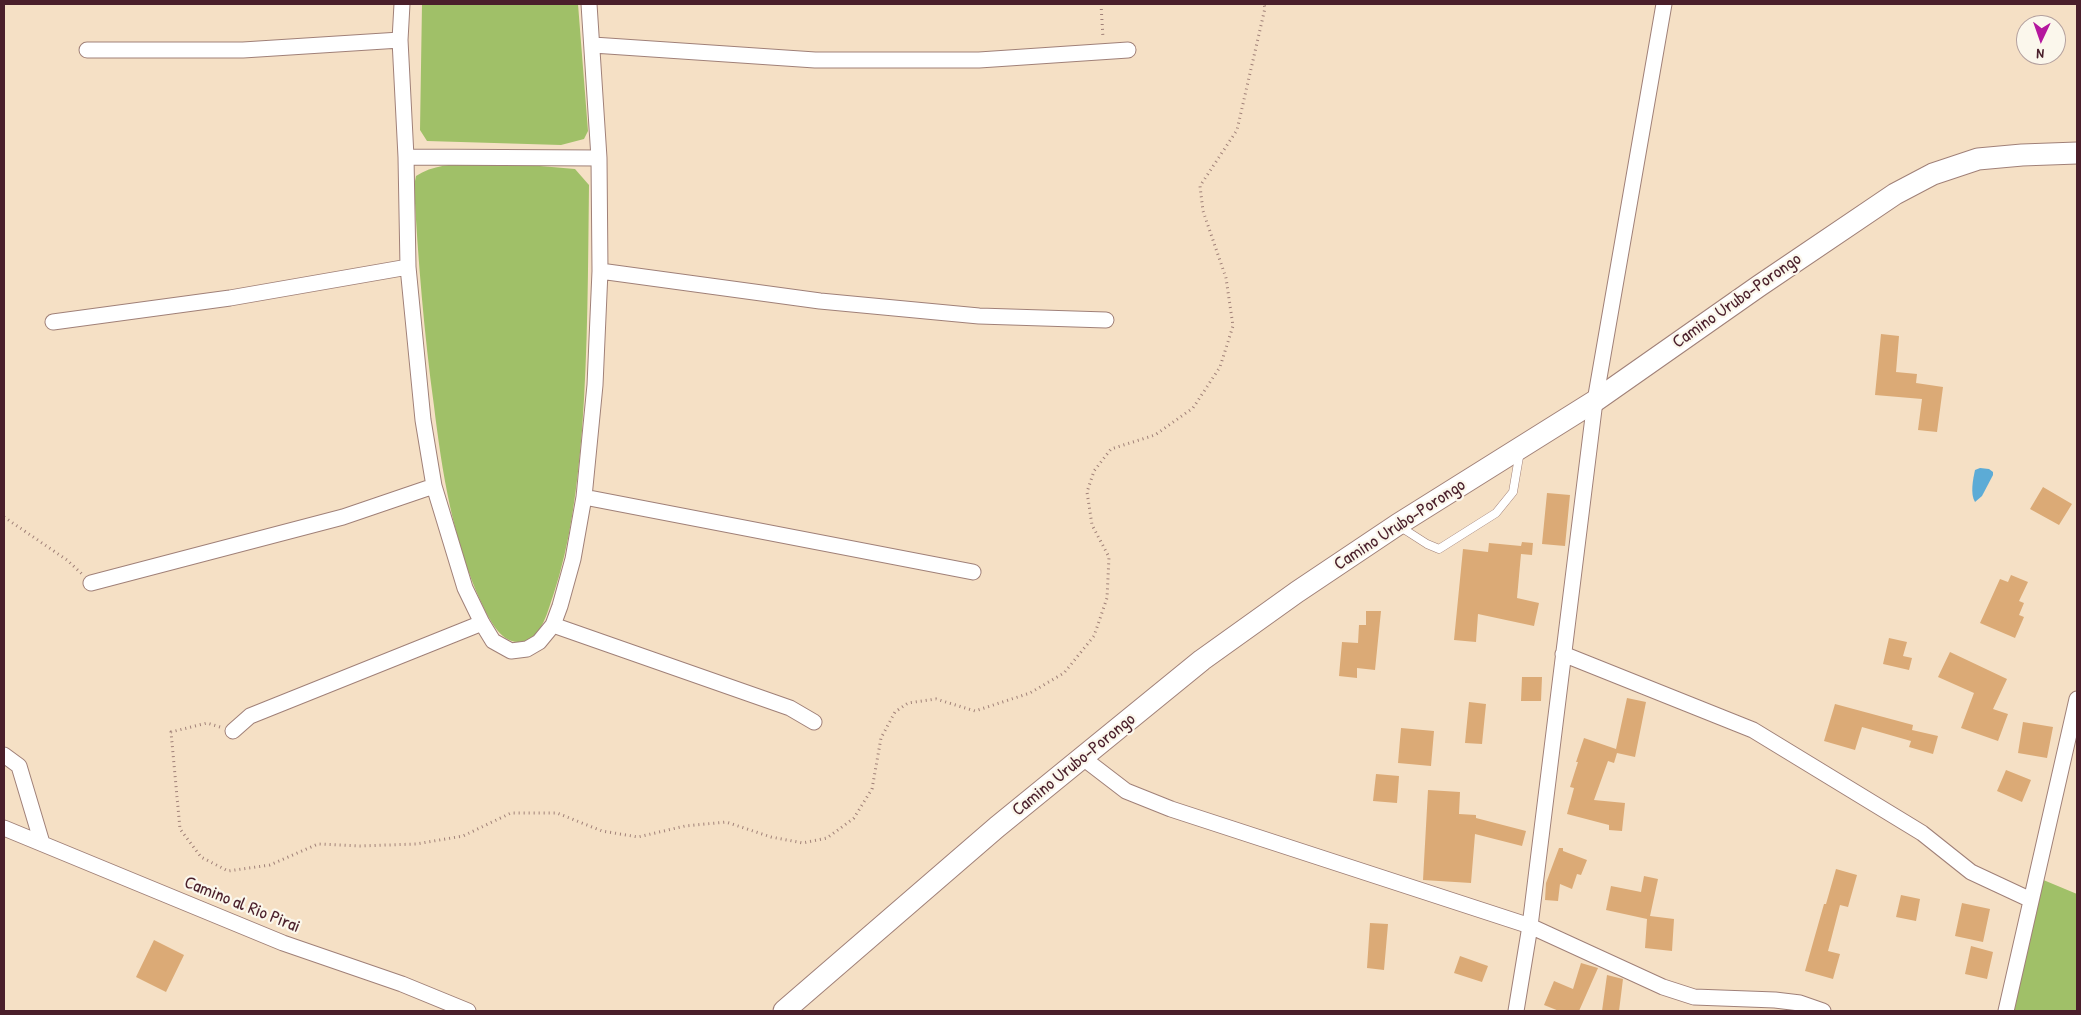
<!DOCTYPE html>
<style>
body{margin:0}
#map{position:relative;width:2081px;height:1015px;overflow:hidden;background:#f5e0c5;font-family:"Patrick Hand",sans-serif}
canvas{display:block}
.frame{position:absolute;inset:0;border:5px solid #4a1f2b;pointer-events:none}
.north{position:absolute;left:2016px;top:15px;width:50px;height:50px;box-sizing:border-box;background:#fbf7ec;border:1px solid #b4a19f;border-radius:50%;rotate:183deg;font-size:14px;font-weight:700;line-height:20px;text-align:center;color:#4a1f2b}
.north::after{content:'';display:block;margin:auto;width:18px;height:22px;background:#b5179e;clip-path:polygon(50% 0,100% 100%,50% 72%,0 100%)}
</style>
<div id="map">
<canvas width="2081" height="1015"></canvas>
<div class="frame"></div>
<div class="north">N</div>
</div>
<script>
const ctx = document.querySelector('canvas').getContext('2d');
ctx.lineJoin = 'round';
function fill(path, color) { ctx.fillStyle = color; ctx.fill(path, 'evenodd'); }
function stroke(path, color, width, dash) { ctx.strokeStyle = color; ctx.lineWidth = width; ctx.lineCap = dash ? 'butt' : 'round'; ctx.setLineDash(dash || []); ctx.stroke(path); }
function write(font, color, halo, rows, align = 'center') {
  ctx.font = font + ' "Patrick Hand",sans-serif'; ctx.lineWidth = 4.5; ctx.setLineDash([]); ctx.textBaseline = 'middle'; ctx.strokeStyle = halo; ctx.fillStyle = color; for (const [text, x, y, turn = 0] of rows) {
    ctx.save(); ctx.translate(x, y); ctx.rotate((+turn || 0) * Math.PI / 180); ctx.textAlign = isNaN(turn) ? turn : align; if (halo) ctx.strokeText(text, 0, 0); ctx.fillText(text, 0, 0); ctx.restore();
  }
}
fill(new Path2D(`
 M422 4H578L588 131 584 139 561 145 427 141 420 130Z
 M517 164 575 169 589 185C588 267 588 349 582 431 577 487 571 542 553 596 547 613 541 642 518 642 499 642 488 616 481 602 453 541 442 472 434 406 424 333 418 259 414 186L416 176C443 158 486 165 517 164Z
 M2041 879 2077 894V1011H2009Z`), '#a0c068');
fill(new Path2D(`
 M1980 468 1989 469 1993 472V475L1982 496 1975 502C1970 494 1973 479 1975 470Z`), '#5cabd6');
fill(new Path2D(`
 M1881 334 1899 336 1896 372 1917 374 1916 383 1943 387 1937 432 1918 430 1922 399 1875 395Z
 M2043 487 2072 504 2059 525 2030 509Z
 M1547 493 1570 495 1565 546 1542 544Z
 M1522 542 1533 543 1532 555 1521 554 1517 598 1539 603 1534 626 1478 614 1476 642 1454 640 1463 549 1488 552 1489 543 1521 546Z
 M2011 575 2028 582 2019 601 2024 603 2019 615 2024 617 2015 638 1980 623 2000 579 2008 582Z
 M1366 611H1381L1375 670 1357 668V678L1339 676 1342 642 1358 643 1359 625H1366Z
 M1889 638 1907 642 1903 656 1912 658 1909 670 1883 664Z
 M1950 652 2007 679 1993 709 2008 714 1998 741 1961 728 1974 693 1938 677Z
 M1522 677H1542L1541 701H1521Z
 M1627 698 1646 702 1635 757 1617 753 1614 763 1608 761 1594 800 1625 803 1622 831 1609 830V825L1567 814 1574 788 1570 787 1578 762H1576L1584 738 1616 749Z
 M1469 702 1486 704 1482 744 1465 743Z
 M1835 704 1913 725 1912 730 1938 736 1933 754 1909 747 1911 741 1862 727 1855 750 1824 741Z
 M2023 722 2053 727 2047 758 2018 753Z
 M1401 728 1434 731 1431 766 1398 763Z
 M2006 770 2031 780 2022 802 1997 791Z
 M1376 774 1399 776 1397 803 1373 801Z
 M1428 790 1460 792 1459 814 1476 815V818L1526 831 1522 846 1475 834 1471 883 1423 880Z
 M1559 848H1563V851L1587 860 1581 875 1577 874 1572 889 1560 884 1558 901 1545 900 1546 883Z
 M1836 869 1857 875 1848 907 1840 905 1828 951 1840 954 1833 979 1805 971 1824 904H1826Z
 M1644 876 1658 879 1650 916 1674 919 1672 951 1645 948 1647 919 1606 910 1611 886 1641 892Z
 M1901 895 1920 899 1916 921 1896 917Z
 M1962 903 1990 909 1983 942 1955 936Z
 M1370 923 1388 924 1384 970 1367 968Z
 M154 940 184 955 166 992 136 977Z
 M1971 946 1993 952 1987 979 1965 974Z
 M1460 956 1488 966 1482 982 1454 973Z
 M1581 963 1598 968 1579 1011H1559L1544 1005 1554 981 1573 989Z
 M1607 975 1623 979 1619 1011H1602Z`), '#dbaa76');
const lane = new Path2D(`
 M1399 526 1427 544 1439 549 1496 513 1513 492 1520 451`);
const street = new Path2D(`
 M402 4 400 40 406 157 408 267 423 420 434 486 465 588 482 623 493 641 511 651 527 649 539 642 553 625 560 606 573 559 584 497 595 385 600 271 599 158 589 4
 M593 45 815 60H979L1128 50
 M87 50H243L400 40
 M406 157 599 158
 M600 271 820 301 979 316 1106 320
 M53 322 230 298 408 267
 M584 497 973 572
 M91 583 343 517 434 486
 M553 625 790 708 814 722
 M1563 654 1753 730 1922 833 1971 872 2031 900
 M233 731 250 716 482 623
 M4 755 19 766 42 843
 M1083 758 1126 791 1171 809 1530 926 1663 987 1694 997 1775 1000 1800 1003 1823 1011
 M4 828 283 943 402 984 468 1011
 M1516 1011 1530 926 1595 401 1664 4
 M2006 1011 2077 699`);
const secondary = new Path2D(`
 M784 1011 997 827 1202 660 1297 592 1397 525 1595 401 1759 286 1895 194 1933 174 1978 159 2022 155 2077 153`);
stroke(lane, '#a08078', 9);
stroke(street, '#a08078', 17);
stroke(secondary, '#a08078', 23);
stroke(new Path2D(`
 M1101 4 1103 38
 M4 517 67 560 82 574
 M220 727 207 723 171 732 180 829 201 857 228 871 270 865 318 844 360 846 416 844 463 836 511 813H557L602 831 638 837 685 826 726 822 771 837 803 843 827 838 854 818 872 789 881 738 895 712 908 703 936 699 975 711 1030 693 1064 673 1094 636 1107 598 1109 557 1092 525 1087 492 1094 471 1111 449 1155 435 1193 408 1220 367 1233 326 1226 278 1203 211 1200 186 1237 130 1265 8 1264 4`), '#a08078', 3, [1, 4]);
stroke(lane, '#fff', 8);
stroke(street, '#fff', 15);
stroke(secondary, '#fff', 21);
write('18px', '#4a1f2b', '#fbf7ec', [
 ["Camino Urubo-Porongo",1737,301,-35],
 ["Camino Urubo-Porongo",1400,525,-33],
 ["Camino Urubo-Porongo",1074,765,-39],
 ["Camino al Rio Pirai",242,905,22]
]);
</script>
